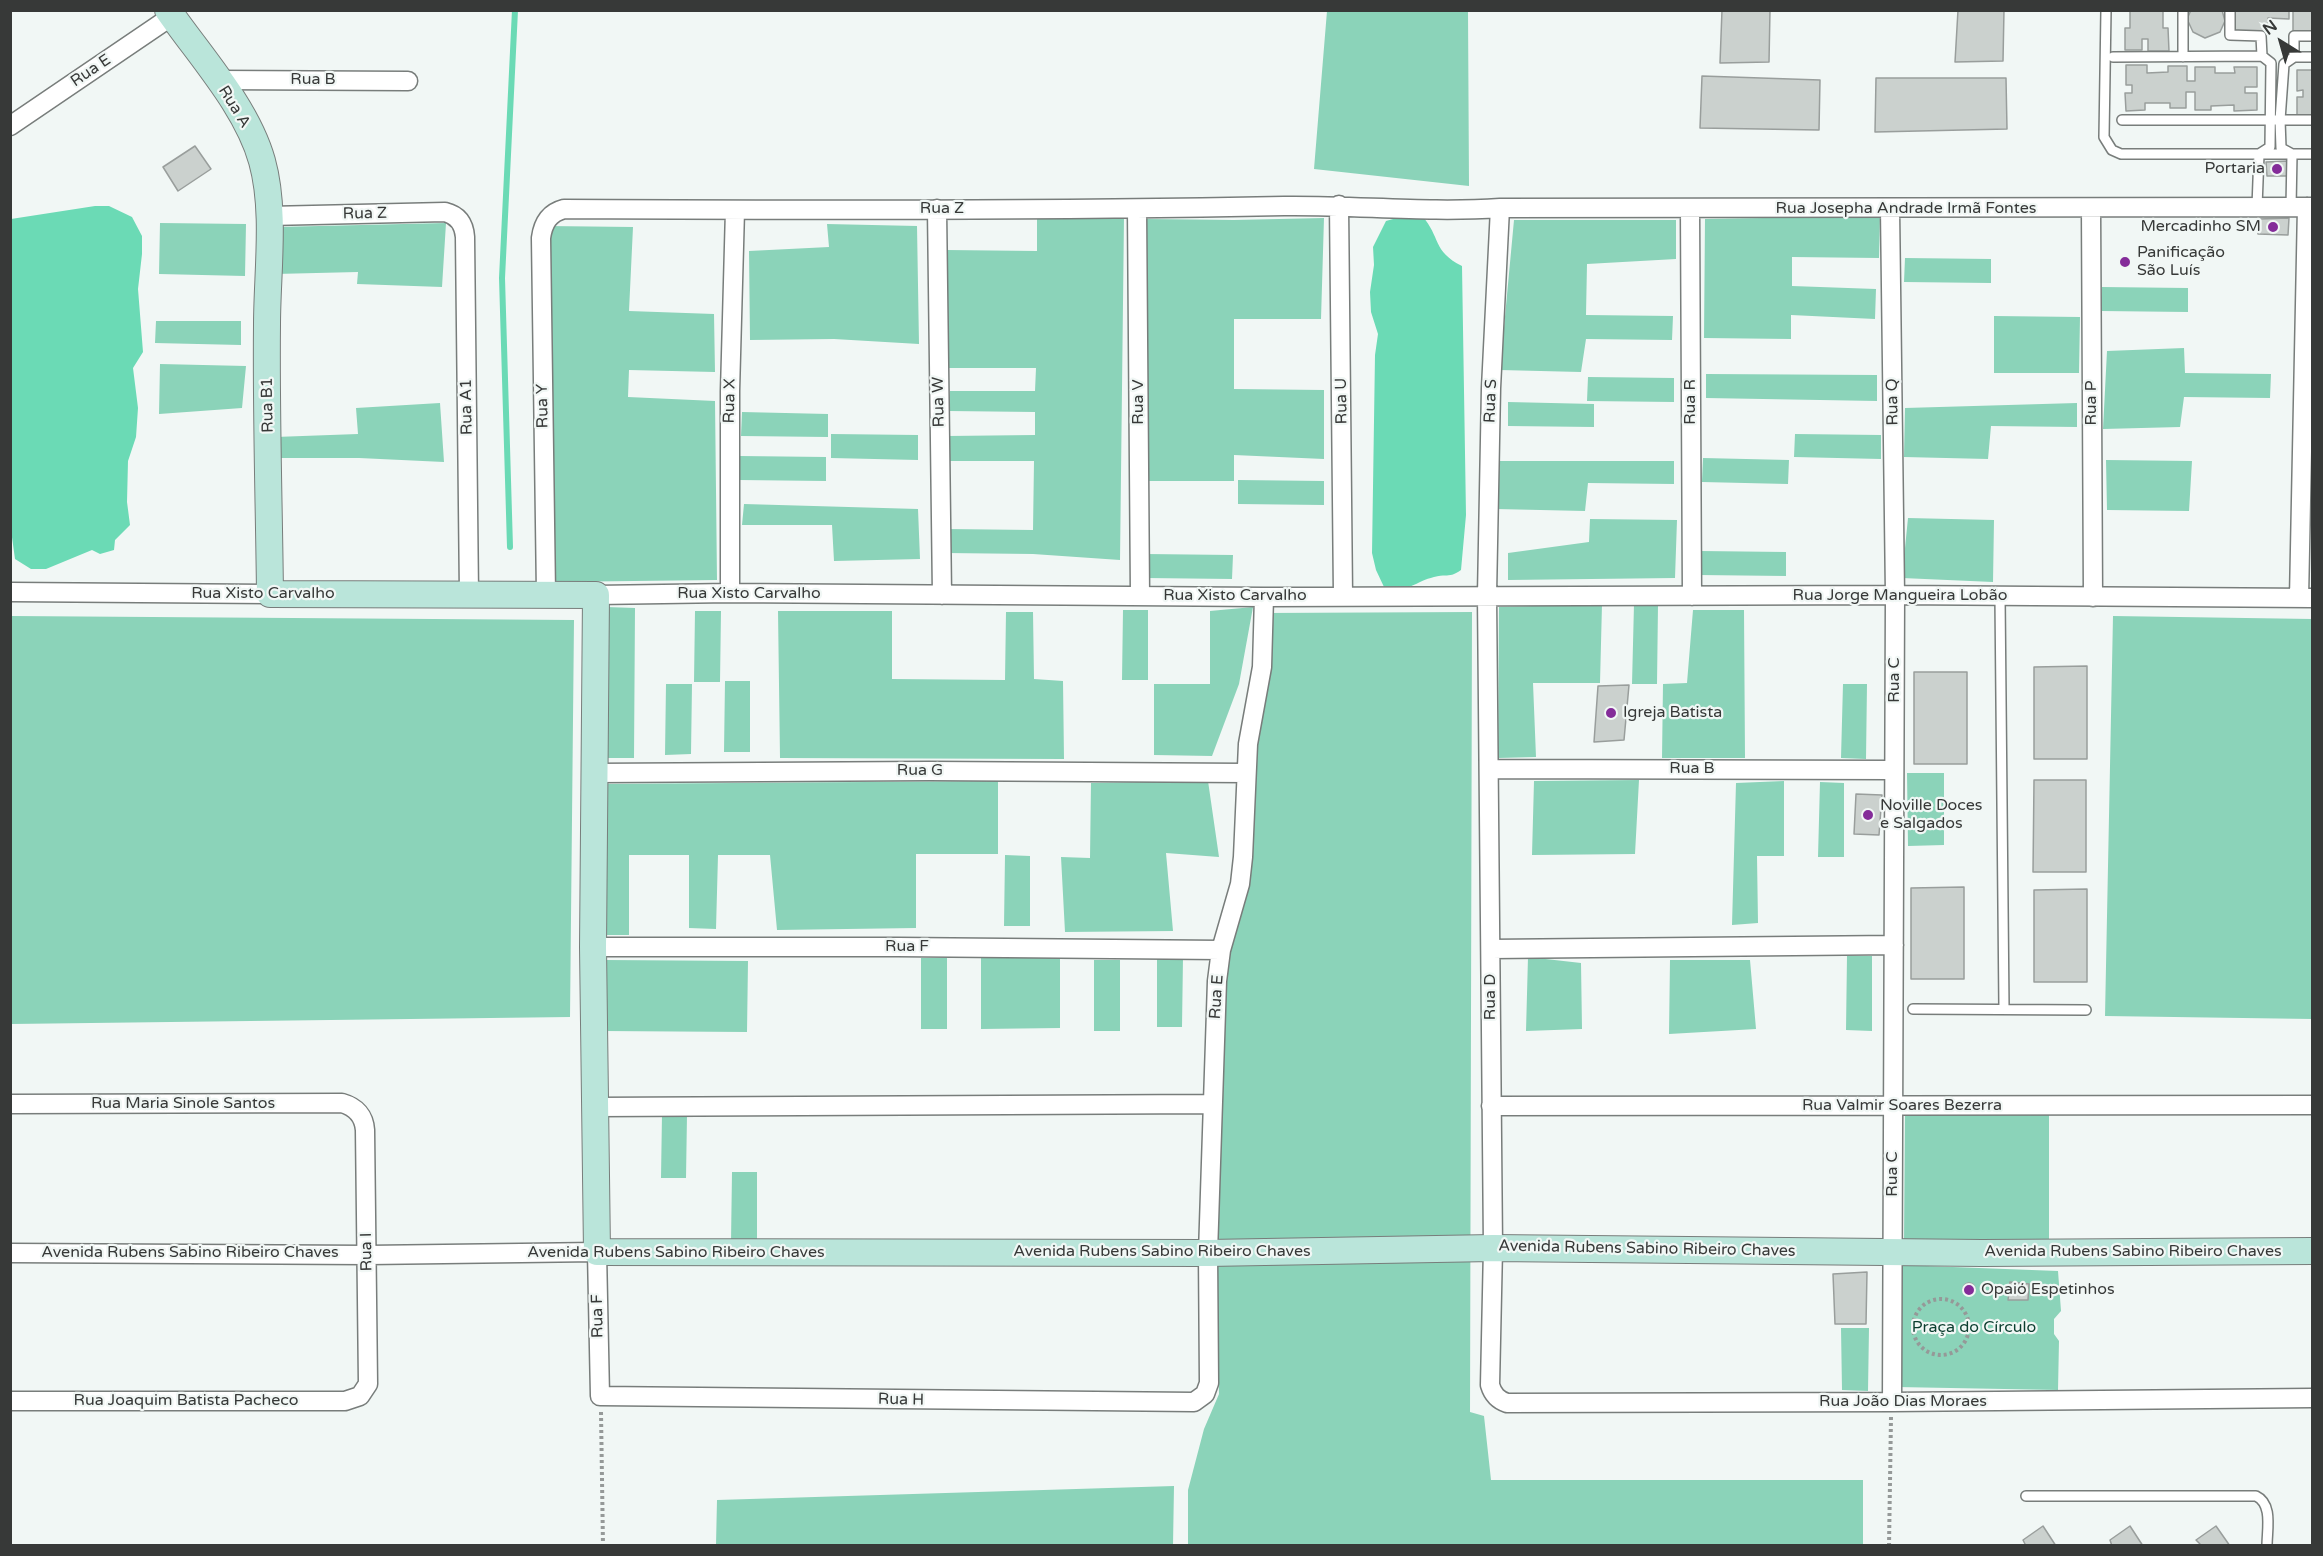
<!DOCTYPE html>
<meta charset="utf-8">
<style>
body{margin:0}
#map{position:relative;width:2323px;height:1556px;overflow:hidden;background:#f1f7f5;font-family:"Varela Round",sans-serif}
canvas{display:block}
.frame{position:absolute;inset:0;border:12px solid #373938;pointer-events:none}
.north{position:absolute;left:2251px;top:12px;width:60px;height:60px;-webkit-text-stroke:4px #f1f7f5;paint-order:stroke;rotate:323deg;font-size:16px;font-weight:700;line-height:24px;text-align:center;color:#373938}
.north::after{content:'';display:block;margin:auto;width:21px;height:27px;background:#373938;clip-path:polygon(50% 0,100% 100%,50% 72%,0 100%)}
</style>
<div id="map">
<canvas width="2323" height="1556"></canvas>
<div class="frame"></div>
<div class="north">N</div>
</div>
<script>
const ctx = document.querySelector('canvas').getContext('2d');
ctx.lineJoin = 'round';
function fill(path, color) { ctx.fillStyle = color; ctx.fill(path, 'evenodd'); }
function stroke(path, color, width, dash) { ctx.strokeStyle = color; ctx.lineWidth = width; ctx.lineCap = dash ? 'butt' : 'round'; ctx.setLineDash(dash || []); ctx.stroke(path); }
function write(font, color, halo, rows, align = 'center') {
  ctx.font = font + ' "Varela Round",sans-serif'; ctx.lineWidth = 4.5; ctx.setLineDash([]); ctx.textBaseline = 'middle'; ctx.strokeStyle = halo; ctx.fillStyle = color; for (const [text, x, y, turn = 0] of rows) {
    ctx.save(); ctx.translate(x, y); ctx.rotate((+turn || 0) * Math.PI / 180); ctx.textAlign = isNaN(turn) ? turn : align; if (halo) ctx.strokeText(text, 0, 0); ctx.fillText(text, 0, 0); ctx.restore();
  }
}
fill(new Path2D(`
 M1327 11H1468L1469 186 1314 169Z
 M1880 216 1879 258 1792 257V286L1876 289 1875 319 1791 315V339L1704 338 1705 219Z
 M1124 217 1120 560 1033 554 946 553 947 529 1033 530 1034 461H948V436L1035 435V412L949 411 950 391H1035L1036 368H948L946 250 1037 251V219Z
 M1324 218 1321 319H1234V389L1324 390V459L1234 455V481H1144L1147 219 1234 220Z
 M1514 220H1676V259L1587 264 1586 315 1673 316 1672 340 1586 339 1581 372 1500 370Z
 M160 223 246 224 245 276 159 274Z
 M446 223 442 287 357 284 358 272 275 274 277 227Z
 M827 224 917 226 919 344 834 339 750 340 749 251 829 247Z
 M547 226 633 227 629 311 714 314 715 372 629 370 628 397 715 401 717 580 551 582Z
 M1905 258 1991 259V283L1904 282Z
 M2102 287 2188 288V312L2101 311Z
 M1994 316 2080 317 2079 373H1994Z
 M156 321H241V345L155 343Z
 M2184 348 2185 373 2271 374 2270 398 2184 397 2180 427 2103 429 2107 351Z
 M160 364 246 366 242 408 159 414Z
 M1706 374 1877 375V401L1706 398Z
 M1588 377 1674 378V402L1587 401Z
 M1508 402 1594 404V427L1508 426Z
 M440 403 444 462 359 458H273L275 437 358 434 356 408Z
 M2077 403V427L1991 426 1988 459 1904 457 1905 408Z
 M742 412 828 414V437L741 436Z
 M831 434 918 435V460L831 458Z
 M1795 434 1881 435V459L1794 457Z
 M740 456 826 457V481L739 480Z
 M1703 458 1789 460 1788 484 1702 482Z
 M2106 460 2192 461 2189 511 2107 510Z
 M1500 461H1674V484L1588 483 1585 511 1496 509Z
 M1238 480 1324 481V505L1238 504Z
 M744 504 918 509 920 559 834 561 832 525H742Z
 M1908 518 1994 520 1993 582 1902 578Z
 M1590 519 1677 520 1675 578 1508 580V553L1589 542Z
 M1700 551 1786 552V576L1699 575Z
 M1146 554 1233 555 1232 579 1146 578Z
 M1602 604 1600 683H1533L1536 757 1498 758 1499 607Z
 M1634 604 1658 605 1657 684H1632Z
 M606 607 635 608 634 758H605Z
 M1253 607 1239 684 1212 756 1154 755V684H1210V611Z
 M1123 610H1148V680H1122Z
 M1693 610H1744L1745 758H1662L1663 684 1687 683Z
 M695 611H721L720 682H694Z
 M778 611H892V679L1005 680 1006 612H1033L1034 679 1063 681 1064 759 780 758Z
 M1472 612 1470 1412 1484 1416 1491 1480H1863V1545L1188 1546V1490L1204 1429 1219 1394 1216 1271 1221 968 1264 613Z
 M11 616 574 620 570 1017 11 1024Z
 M2113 616 2312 619V1019L2105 1016Z
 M725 681H750V752H724Z
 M666 684H692L691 754 665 755Z
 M1843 684H1867L1866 759 1841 758Z
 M1907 773H1944V845L1908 846Z
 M1639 780 1635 854 1532 855 1534 781Z
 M998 781V854H916V928L777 930 770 855H718L716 929 689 928V855H629V935H600L601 784Z
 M1208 781 1219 857 1166 853 1173 931 1065 932 1061 857 1090 858 1091 783Z
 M1784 781V856H1757L1758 923 1732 925 1736 783Z
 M1820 782 1844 783V857H1818Z
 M1005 855 1030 856V926H1004Z
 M1157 956 1183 957 1182 1027H1157Z
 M1847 956H1872V1031L1846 1030Z
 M1528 957 1581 963 1582 1029 1526 1031Z
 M921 958H947V1029H921Z
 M981 958H1060V1028L981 1029Z
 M605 960 748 961 747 1032 603 1031Z
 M1094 960H1120V1031H1094Z
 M1670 960H1750L1756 1029 1669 1034Z
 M1905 1113 2049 1114V1242H1904Z
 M662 1114 687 1115 686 1178H661Z
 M732 1172H757V1242H731Z
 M1900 1265 2058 1271 2061 1311 2054 1319V1334L2059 1341 2058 1390 1897 1387Z
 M1841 1328H1869L1868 1391 1842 1390Z
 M1174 1486 1173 1545H716L717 1500Z`), '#8bd3b9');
fill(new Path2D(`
 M95 206H109L132 217 142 236V254L138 289 143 352 133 368 138 408 136 437 128 461 127 502 130 525 115 540 114 550 100 554 92 550 46 569H31L15 559 11 530V219Z
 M1407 215 1422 216C1441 237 1432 251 1462 266L1466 515 1461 570C1449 579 1446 573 1434 577 1411 583 1413 592 1384 587L1376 570 1372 553 1375 355 1378 334 1371 312 1370 292 1374 265 1373 247 1386 221Z`), '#6bdab5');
stroke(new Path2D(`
 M510 547 502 278 515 10`), '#6bdab5', 6);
const building = new Path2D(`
 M1722 10H1770L1769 62 1720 63Z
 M1958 10H2004L2003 61 1955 62Z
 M2130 10H2163V28H2168L2169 51H2148V39H2142V50H2125V28H2130Z
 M2191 10H2222L2225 21 2220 32 2205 38 2193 32 2187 19Z
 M2234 10H2289V19L2268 18V32H2234Z
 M2293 10H2312V31H2293Z
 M2126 65H2147V73L2168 72V66H2187V81H2195V67H2215V73H2235L2234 67H2257V87H2245V93H2257V110L2234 111V105L2211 106V110H2195V92H2186V108H2170V103H2145V110L2126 111 2125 93H2132V85H2126Z
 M2297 70H2312V115H2297V97H2303V90L2297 91Z
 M1702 76 1820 80 1819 130 1700 128Z
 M1876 78H2006L2007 129 1875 132Z
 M195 146 211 169 178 191 163 167Z
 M2288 161V176H2267L2266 162Z
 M2289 218 2288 235 2258 234V219Z
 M2087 666V759H2034V667Z
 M1914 672H1967V764H1914Z
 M1629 685 1624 740 1594 742 1598 686Z
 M2034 780H2086V872H2033Z
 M1856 794 1882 795 1879 835 1854 834Z
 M1964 887V979H1911V888Z
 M2087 889V982H2034V890Z
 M1867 1272 1866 1324H1835L1833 1274Z
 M2010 1282 2029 1284 2028 1300H2008Z
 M1963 1289a6 6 0 1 1 12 0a6 6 0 1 1-12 0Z
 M2043 1526 2056 1546H2026L2023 1540Z
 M2130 1526 2143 1546H2112L2110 1540Z
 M2216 1526 2230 1546H2198L2200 1544 2196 1540Z`);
fill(building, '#cbd1ce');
stroke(building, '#999e9c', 1.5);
const lane = new Path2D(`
 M2106 10 2104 137 2112 150 2121 154H2312
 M2230 10V35L2261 36 2262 56
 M2113 57 2262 56 2271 63 2270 147 2259 154 2257 207
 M2183 57V10
 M2294 57V36H2312
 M2122 120H2312
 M2291 207 2292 154 2281 148 2280 120 2284 64 2294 57H2312
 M2000 597 2004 1009
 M1913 1009 2086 1010
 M2026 1496H2256C2273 1504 2267 1529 2267 1546`);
const street = new Path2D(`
 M218 80 408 81
 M10 126 172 16
 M1339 205 1343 596
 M1500 208 1491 388 1487 595 1493 1248 1490 1385C1493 1395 1498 1400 1507 1403L1892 1402 2312 1398
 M2091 208 2093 597
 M937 209 942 595
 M1137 209 1140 596
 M1690 209 1692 596
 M1890 209 1895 595 1892 1402
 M269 216 445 212C457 215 464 223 465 237L469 595
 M10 592 270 594
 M730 593V391L735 210
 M546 594 541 238C543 223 549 213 564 209 804 210 1044 211 1284 206 1356 205 1428 213 1500 208L2312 207
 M596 595 730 593 1264 597 1895 595 2312 598
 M2299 598 2307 207
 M1490 769 1894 770
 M595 773 929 771 1246 773
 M593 947H898L1221 950
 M1491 949 1894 945
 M10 1104 342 1103C356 1107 364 1116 365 1130L368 1384 360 1396 345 1401H10
 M1491 1106 2312 1105
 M596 1107 1212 1104
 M10 1253 368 1255 597 1252 600 1396 1194 1402 1205 1394 1209 1383 1208 1253 1217 981 1221 950 1240 884 1243 857 1248 744 1262 667 1264 597`);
const secondary = new Path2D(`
 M168 10C200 56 247 107 262 161 276 211 267 273 267 325 266 415 269 504 270 594L596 595 593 947 597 1252 1208 1253 1493 1248 1982 1253 2312 1251`);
stroke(lane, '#787d7b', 12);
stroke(street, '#787d7b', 21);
stroke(secondary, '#787d7b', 28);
stroke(new Path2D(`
 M1913 1327a28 28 0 1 1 56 0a28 28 0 1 1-56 0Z
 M601 1412 603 1546
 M1889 1546 1891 1417`), '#959998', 4, [3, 3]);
stroke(lane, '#fff', 9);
stroke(street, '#fff', 18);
stroke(secondary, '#bae5da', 26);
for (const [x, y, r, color] of [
 [2277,169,6,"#842c99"],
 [2273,227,6,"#842c99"],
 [2125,262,6,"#842c99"],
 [1611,713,6,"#842c99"],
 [1868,815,6,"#842c99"],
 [1969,1290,6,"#842c99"]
]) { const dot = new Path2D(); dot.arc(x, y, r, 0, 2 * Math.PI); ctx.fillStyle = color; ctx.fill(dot); stroke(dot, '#f1f7f5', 2); }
write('16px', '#373938', '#f1f7f5', [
 ["Rua E",91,71,-34],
 ["Rua B",313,80],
 ["Rua A",234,107,58],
 ["Rua Z",942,209],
 ["Rua Josepha Andrade Irmã Fontes",1906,209],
 ["Rua Z",365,214,-1],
 ["Rua X",730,401,-89],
 ["Rua U",1342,401,-91],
 ["Rua S",1491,401,-88],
 ["Rua W",939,402,-91],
 ["Rua V",1139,402,-90],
 ["Rua R",1691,402,-90],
 ["Rua Q",1893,402,-91],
 ["Rua P",2092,403,-90],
 ["Rua B1",268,405,-91],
 ["Rua Y",543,406,-91],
 ["Rua A1",467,407,-91],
 ["Rua Xisto Carvalho",263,594],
 ["Rua Xisto Carvalho",749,594],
 ["Rua Xisto Carvalho",1235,596],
 ["Rua Jorge Mangueira Lobão",1900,596],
 ["Rua C",1895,680,-90],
 ["Rua B",1692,769],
 ["Rua G",920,771],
 ["Rua F",907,947],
 ["Rua E",1217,997,-86],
 ["Rua D",1491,997,-90],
 ["Rua Maria Sinole Santos",183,1104],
 ["Rua Valmir Soares Bezerra",1902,1106],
 ["Rua C",1893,1174,-90],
 ["Avenida Rubens Sabino Ribeiro Chaves",1647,1249,1],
 ["Rua I",367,1252,-91],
 ["Avenida Rubens Sabino Ribeiro Chaves",1162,1252],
 ["Avenida Rubens Sabino Ribeiro Chaves",2133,1252],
 ["Avenida Rubens Sabino Ribeiro Chaves",190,1253],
 ["Avenida Rubens Sabino Ribeiro Chaves",676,1253],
 ["Rua F",598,1316,-91],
 ["Rua H",901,1400,1],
 ["Rua Joaquim Batista Pacheco",186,1401],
 ["Rua João Dias Moraes",1903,1402]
]);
write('16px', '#373938', '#f1f7f5', [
 ["Portaria",2265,169,"right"],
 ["Mercadinho SM",2261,227,"right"],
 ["Panificação",2137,253],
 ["São Luís",2137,271],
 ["Igreja Batista",1623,713],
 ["Noville Doces",1880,806],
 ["e Salgados",1880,824],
 ["Opaió Espetinhos",1981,1290]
], 'left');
write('16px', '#0b3e2f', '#f1f7f5', [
 ["Praça do Círculo",1974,1328]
]);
</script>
